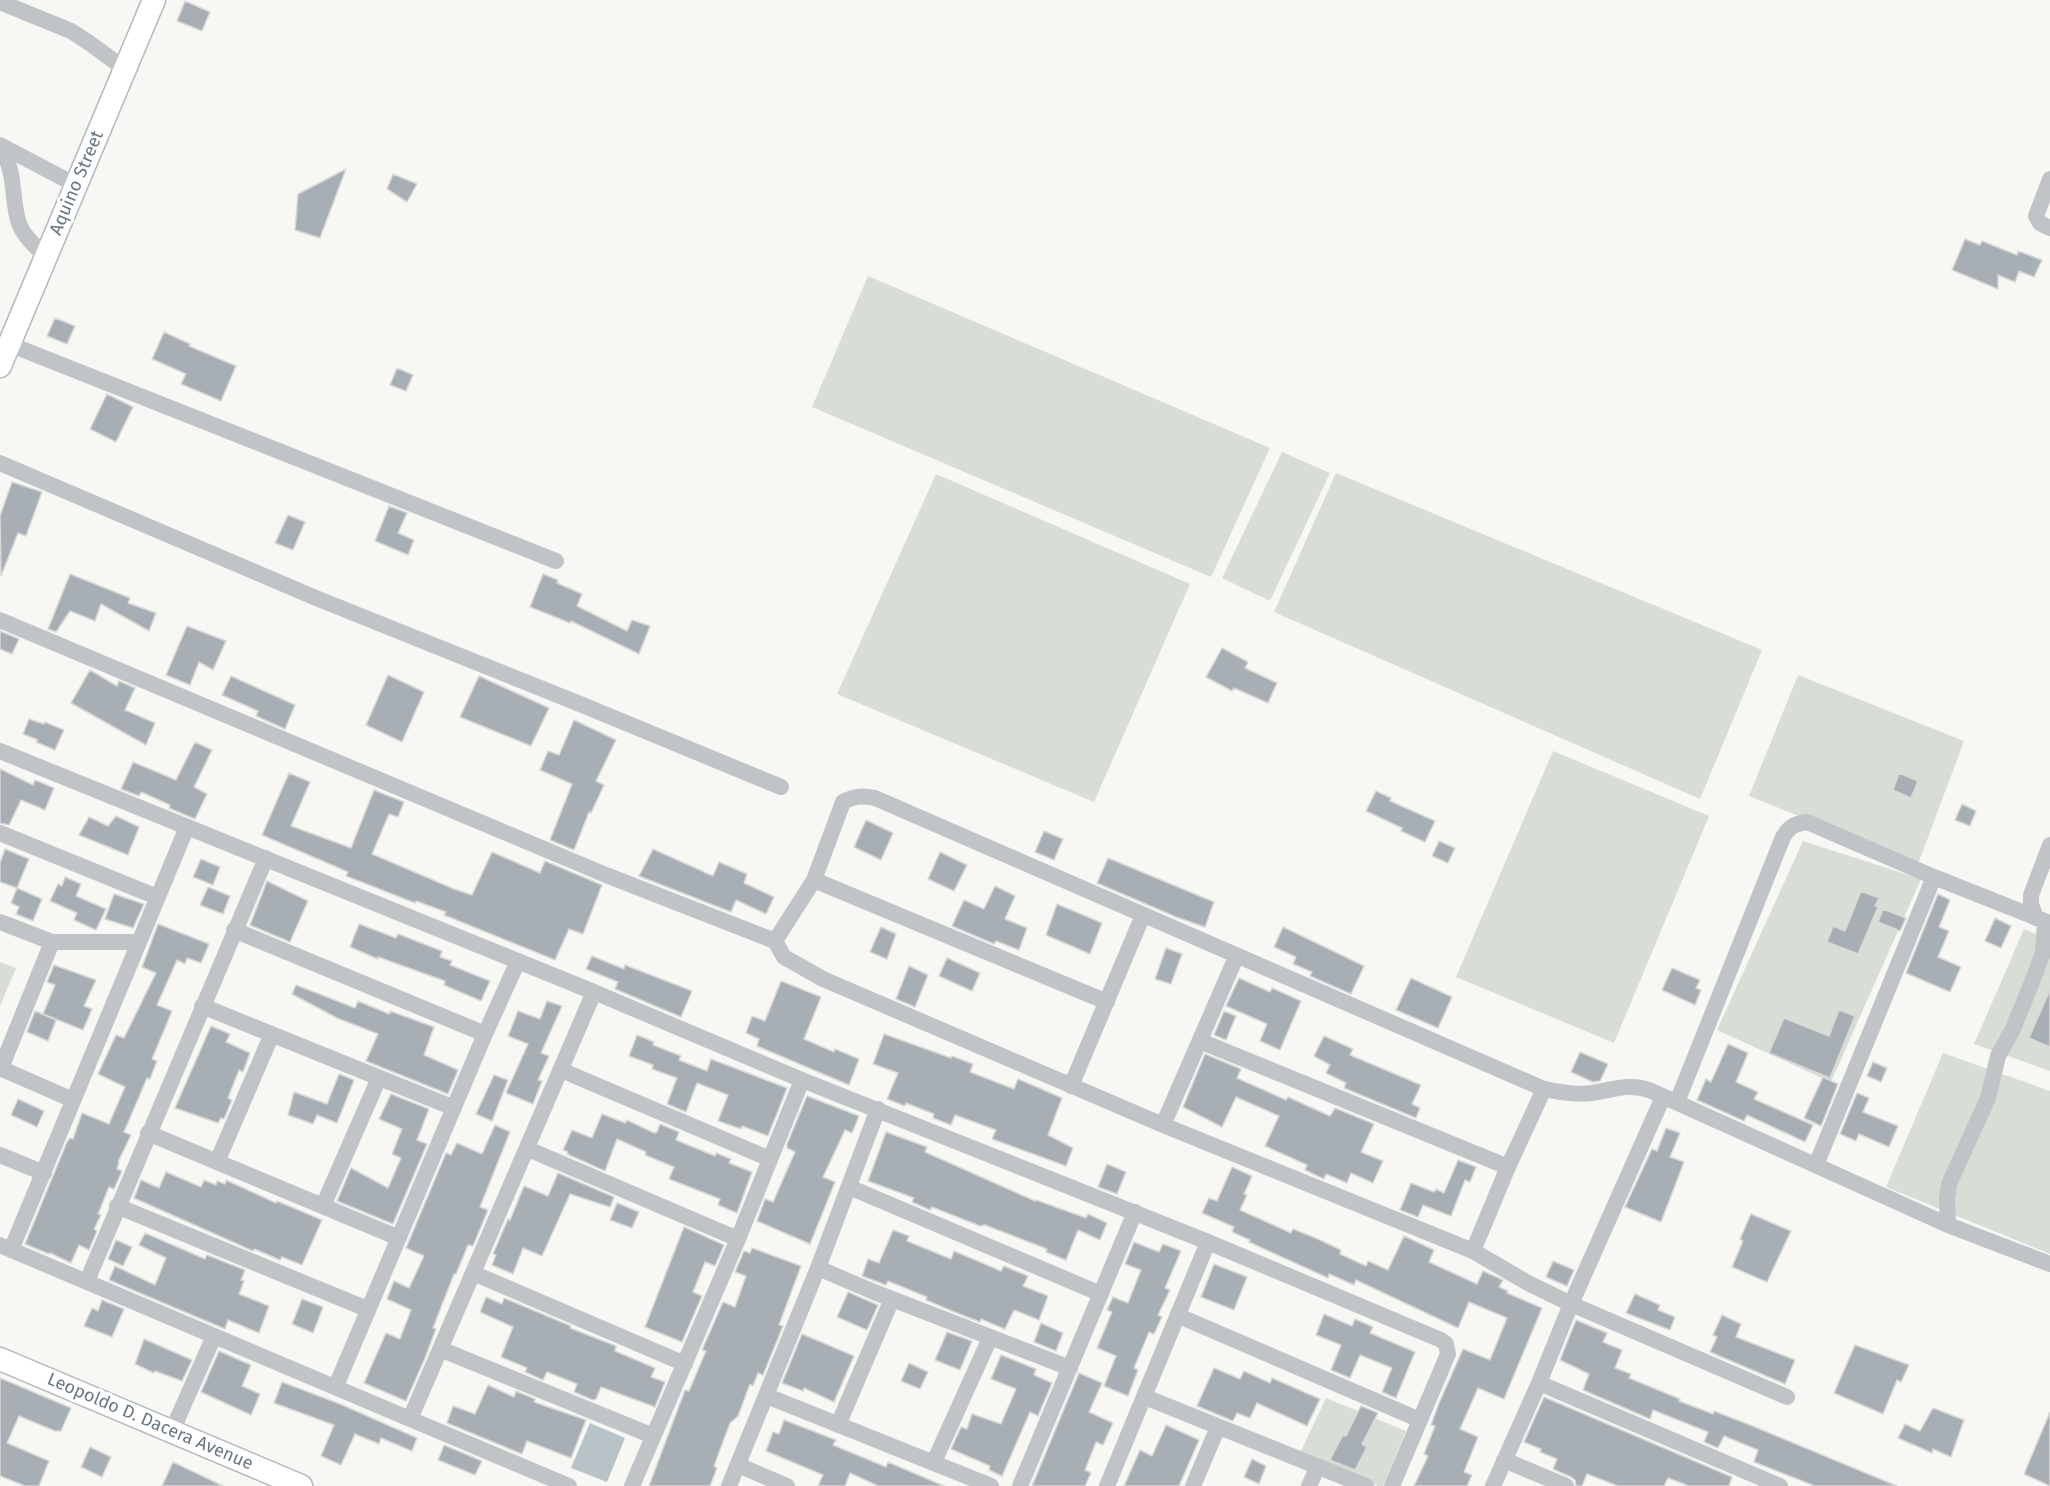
<!DOCTYPE html>
<style>
body{margin:0}
canvas{display:block;background:#f7f7f4}
</style>
<canvas width="2050" height="1486"></canvas>
<script>
const ctx = document.querySelector('canvas').getContext('2d');
ctx.lineJoin = 'round';
function fill(path, color) { ctx.fillStyle = color; ctx.fill(path, 'evenodd'); }
function stroke(path, color, width, dash) { ctx.strokeStyle = color; ctx.lineWidth = width; ctx.lineCap = dash ? 'butt' : 'round'; ctx.setLineDash(dash || []); ctx.stroke(path); }
function write(font, color, halo, rows, align = 'center') {
  ctx.font = font + ' "Fira Sans",sans-serif'; ctx.lineWidth = 6; ctx.setLineDash([]); ctx.textBaseline = 'middle'; ctx.strokeStyle = halo; ctx.fillStyle = color; for (const [text, x, y, turn = 0] of rows) {
    ctx.save(); ctx.translate(x, y); ctx.rotate((+turn || 0) * Math.PI / 180); ctx.textAlign = isNaN(turn) ? turn : align; if (halo) ctx.strokeText(text, 0, 0); ctx.fillText(text, 0, 0); ctx.restore();
  }
}
fill(new Path2D(`
 M868 276 1270 448 1211 577 812 407Z
 M1282 452 1330 473 1270 601 1222 578Z
 M1336 473 1762 650 1700 799 1274 612Z
 M936 474 1190 584 1094 802 837 694Z
 M1798 675 1964 741 1918 864 1749 796Z
 M1553 751 1709 816 1614 1043 1456 977Z
 M1803 841 1921 879 1831 1082 1717 1030Z
 M2024 929 2050 940V1071L1974 1044Z
 M0 962 16 968 0 1006Z
 M1943 1053 2050 1091V1254L1886 1187Z
 M1326 1398 1406 1431 1383 1486H1378L1300 1453Z`), '#d8ddd5');
fill(new Path2D(`
 M590 1423 625 1438 607 1482 571 1468Z`), '#b7c3c7');
const building = new Path2D(`
 M185 1 210 12 202 31 177 21Z
 M346 169 320 238 295 230 298 194Z
 M393 174 417 184 407 202 387 189Z
 M1965 239 1980 245 1982 241 2017 255 2018 251 2042 260 2034 277 2019 271 2015 282 1998 275V289L1952 270Z
 M55 318 75 326 67 344 47 336Z
 M164 332 190 344 189 346 236 366 221 401 181 384 186 374 152 359Z
 M397 368 413 375 406 391 390 385Z
 M107 394 133 407 116 442 90 429Z
 M12 482 42 492 26 536 18 533 1 576 0 516Z
 M389 506 407 513 398 533 414 540 408 555 375 541Z
 M288 515 305 522 293 550 275 543Z
 M70 574 130 598 128 603 156 613 149 631 101 604 95 621 70 611 56 632 48 629Z
 M543 574 558 580 557 583 582 594 577 606 627 631 632 620 650 626 639 654 571 621 570 623 530 607Z
 M187 626 226 641 213 670 199 662 190 685 166 675Z
 M0 631 19 639 12 654 0 649Z
 M1222 648 1248 662 1245 668 1277 683 1268 703 1234 688 1232 691 1206 677Z
 M90 670 117 686 119 681 135 688 125 710 155 723 146 745 71 703Z
 M388 675 424 692 402 742 366 725Z
 M231 676 295 705 285 729 256 716 258 711 222 695Z
 M479 676 549 708 531 746 460 717Z
 M29 719 44 724 45 722 64 730 55 750 36 742 38 740 23 734Z
 M574 720 616 740 596 781 604 785 591 813 589 812 574 850 550 840 572 784 540 770 548 751 559 755Z
 M195 742 212 750 194 787 207 794 195 819 169 808 170 805 141 792 139 796 121 789 133 762 176 780Z
 M0 769 33 785 35 780 54 788 45 810 21 800 9 825 0 823Z
 M289 773 310 782 291 826 351 848 374 790 404 802 398 817 389 814 372 854 454 889 472 895 492 852 540 873 545 861 602 885 583 934 569 929 555 960 444 915 446 912 416 901 415 903 346 876 348 872 262 835Z
 M1899 773 1918 781 1911 798 1893 790Z
 M1376 791 1391 798 1390 801 1435 821 1425 842 1401 831 1402 828 1366 811Z
 M1962 804 1976 811 1970 826 1955 820Z
 M116 816 139 827 128 855 79 835 89 817 108 826Z
 M866 820 893 833 881 860 854 847Z
 M1044 831 1063 839 1054 860 1035 852Z
 M1439 841 1455 848 1448 863 1432 856Z
 M5 849 29 859 17 888 0 882V863Z
 M653 849 713 876 719 862 747 874 744 883 774 897 766 914 736 900 731 912 639 876Z
 M940 852 967 865 954 891 928 879Z
 M1108 858 1214 902 1205 927 1176 917 1097 883Z
 M201 859 220 867 213 885 193 877Z
 M65 877 81 884 76 896 106 909 96 930 74 920 77 913 50 901 58 884 62 886Z
 M267 881 308 901 290 942 250 925Z
 M995 886 1015 896 1005 919 1027 928 1019 950 996 941 994 944 952 926 964 900 984 909Z
 M208 887 230 896 223 914 200 905Z
 M17 888 42 899 33 921 16 914 19 907 11 903Z
 M1861 891 1879 898 1875 906 1878 907 1858 954 1827 942 1833 926 1845 931Z
 M114 894 144 904 133 928 105 919Z
 M1938 894 1950 900 1939 927 1949 931 1938 957 1961 967 1950 992 1906 973Z
 M1057 904 1102 923 1090 954 1046 935Z
 M1883 909 1906 918 1900 931 1878 922Z
 M1995 918 2011 926 2001 948 1985 941Z
 M158 924 209 944 201 963 187 958 185 964 177 960 157 1005 172 1011 152 1059 157 1061 150 1079 147 1078 124 1132 131 1135 118 1162 119 1163 117 1169 122 1171 114 1189 109 1187 98 1214 101 1215 94 1229 97 1231 89 1250 79 1245 71 1263 50 1253 49 1254 25 1244 67 1142 70 1138 73 1139 82 1113 109 1124 125 1087 98 1074 116 1035 124 1038 156 973 142 967Z
 M359 924 396 938 398 934 442 951 440 957 452 961 450 965 490 981 481 1001 444 985 445 981 378 957V959L350 947Z
 M881 927 896 934 887 959 870 952Z
 M1283 927 1364 966 1351 994 1310 976 1312 972 1293 964 1296 957 1274 947Z
 M1166 948 1182 954 1171 984 1155 979Z
 M592 956 624 969 625 965 692 991 681 1017 615 989 618 982 586 969Z
 M947 958 980 973 972 991 939 976Z
 M54 965 96 980 84 1006 92 1009 83 1030 43 1014 55 985 47 982Z
 M909 966 928 975 915 1007 896 999Z
 M1672 968 1700 980 1696 988 1701 990 1695 1005 1662 990Z
 M1239 978 1270 992 1272 988 1301 1001 1280 1050 1260 1041 1267 1024 1226 1006Z
 M1411 978 1452 997 1438 1028 1396 1010Z
 M781 981 821 997 804 1039 834 1052 835 1049 859 1059 849 1085 757 1046 759 1039 746 1033 752 1016 765 1021Z
 M296 985 355 1008 358 1001 389 1014 390 1011 434 1027 424 1055 458 1070 448 1094 366 1061 378 1034 337 1018 292 994Z
 M2050 990V1047L2029 1038Z
 M547 1001 562 1006 541 1053 549 1056 538 1080 542 1081 533 1104 506 1093 528 1044 508 1036 518 1011 540 1019Z
 M1839 1010 1855 1016 1830 1078 1769 1053 1784 1018 1829 1036Z
 M35 1011 56 1020 48 1041 27 1032Z
 M1224 1011 1236 1016 1226 1040 1214 1035Z
 M211 1026 230 1034 226 1042 250 1053 243 1072 239 1070 228 1098 232 1100 224 1119 221 1118 218 1123 175 1108Z
 M884 1034 951 1058 952 1056 973 1064 970 1072 1014 1089 1018 1079 1062 1098 1048 1135 1073 1148 1066 1166 992 1139 996 1130 955 1115 951 1125 933 1118 934 1114 906 1103 905 1106 887 1099 898 1073 873 1064Z
 M637 1035 654 1042 653 1045 681 1056 679 1060 707 1071 711 1059 787 1088 768 1136 742 1126 741 1129 718 1121 728 1095 697 1083 686 1112 667 1104 677 1078 652 1069 653 1065 629 1056Z
 M1324 1036 1353 1049 1350 1055 1421 1085 1412 1104 1420 1108 1416 1118 1344 1088 1346 1083 1326 1073 1330 1065 1314 1056Z
 M1728 1044 1748 1053 1736 1082 1758 1092 1754 1099 1813 1125 1805 1142 1747 1115 1744 1121 1697 1100 1706 1079 1711 1082Z
 M1580 1052 1608 1064 1600 1081 1593 1082 1571 1072Z
 M1205 1054 1241 1069 1237 1078 1286 1100 1288 1097 1330 1116 1335 1108 1374 1124 1361 1152 1383 1161 1373 1183 1351 1173 1347 1183 1326 1174 1324 1179 1305 1170 1307 1165 1265 1146 1279 1116 1236 1097 1222 1127 1183 1107Z
 M1873 1062 1887 1068 1881 1082 1867 1076Z
 M339 1074 354 1080 337 1123 317 1115 313 1124 288 1115 294 1092 327 1104Z
 M494 1075 508 1080 492 1121 476 1114Z
 M1823 1077 1838 1084 1821 1126 1804 1118Z
 M1857 1093 1869 1098 1863 1112 1898 1126 1889 1147 1859 1134 1856 1141 1840 1134Z
 M391 1094 429 1109 417 1140 427 1144 393 1224 337 1201 351 1168 388 1188 401 1158 392 1154 402 1129 379 1119Z
 M807 1096 859 1116 852 1133 845 1130 823 1177 835 1182 810 1244 757 1221 765 1199 773 1202 795 1152 787 1148V1144Z
 M18 1099 44 1111 37 1127 11 1115Z
 M602 1114 625 1123 627 1120 654 1133 657 1132 660 1124 679 1132 676 1140 715 1156 716 1153 731 1159 729 1163 752 1172 737 1213 718 1205 720 1199 669 1179 674 1167 645 1155 646 1152 617 1139 605 1171 567 1154 568 1152 563 1150 572 1130 592 1138Z
 M495 1125 510 1132 480 1207 488 1210 473 1246 468 1245 456 1274H454L433 1328 436 1329 425 1358 406 1401 364 1383 386 1333 400 1339 411 1310 387 1299 394 1281 409 1288 424 1256 406 1248 446 1153 451 1155 457 1143 482 1154Z
 M1666 1128 1680 1133 1670 1157 1684 1162 1661 1222 1625 1207 1652 1149 1657 1151Z
 M886 1132 927 1147 925 1152 1035 1201 1036 1200 1086 1218 1088 1214 1107 1223 1100 1240 1078 1230 1066 1260 1046 1252 1047 1249 985 1225 980 1226 932 1207 930 1210 912 1202 914 1198 868 1181Z
 M1458 1160 1476 1167 1470 1182 1465 1180 1451 1216 1423 1205 1418 1217 1400 1210 1411 1183 1434 1192 1436 1189 1444 1193Z
 M1107 1164 1126 1172 1117 1194 1098 1187Z
 M1232 1167 1252 1176 1244 1194 1247 1195 1240 1210 1291 1233 1293 1229 1318 1239 1341 1250 1340 1254 1366 1266 1368 1261 1388 1270 1404 1236 1434 1250 1429 1262 1477 1284 1483 1271 1503 1280 1499 1287 1508 1291 1507 1293 1542 1308 1504 1399 1478 1388 1460 1429 1478 1437 1464 1472 1472 1475 1467 1486H1414L1428 1456 1424 1454 1435 1426 1431 1425 1439 1403 1463 1349 1490 1360 1507 1318 1469 1302 1458 1328 1356 1280 1354 1285 1329 1274 1328 1278 1249 1242 1250 1240 1232 1232 1234 1227 1202 1213 1209 1198 1217 1201Z
 M166 1172 201 1187 204 1180 216 1185 217 1181 225 1184 226 1180 276 1203 277 1201 322 1220 302 1265 282 1257 280 1260 254 1249 253 1251 134 1198 141 1180 159 1188Z
 M558 1173 614 1197 610 1207 570 1194 542 1256 523 1248 513 1274 492 1265 496 1255 493 1254 508 1219 510 1220 524 1186 548 1196Z
 M617 1203 639 1212 632 1228 610 1220Z
 M1751 1214 1791 1231 1767 1282 1732 1267 1743 1241 1740 1239Z
 M684 1227 724 1245 715 1266 705 1262 693 1292 702 1296 682 1342 645 1327Z
 M893 1230 909 1236 907 1241 951 1259 954 1251 1001 1271 1004 1266 1028 1276 1023 1286 1048 1296 1039 1320 1014 1310 1005 1329 981 1319 980 1322 952 1311 926 1300 927 1297 888 1281 886 1285 862 1276 868 1259 879 1263Z
 M145 1233 205 1259 207 1255 245 1270 241 1280 244 1281 239 1294 269 1306 259 1333 228 1320 225 1329 109 1280 115 1266 155 1285 166 1258 139 1245Z
 M116 1240 132 1247 123 1266 108 1259Z
 M1134 1242 1159 1252 1163 1244 1181 1251 1165 1288 1170 1290 1158 1315 1162 1317 1154 1334 1149 1332 1134 1368 1138 1370 1128 1396 1104 1386 1116 1356 1097 1348 1112 1312 1107 1310 1113 1297 1128 1303 1141 1270 1125 1264Z
 M752 1248 801 1266 779 1325 783 1326 763 1375 758 1373 753 1386 750 1384 738 1416 730 1423 714 1466 717 1468 710 1486H649L685 1390 689 1391 706 1351 702 1350 723 1302 735 1307 746 1276 735 1272 744 1251 750 1253Z
 M1553 1261 1574 1270 1567 1286 1546 1277Z
 M1214 1264 1247 1277 1234 1310 1201 1297Z
 M848 1292 878 1305 867 1330 837 1317Z
 M1635 1294 1660 1305 1658 1310 1675 1317 1670 1330 1626 1313Z
 M486 1297 502 1304 504 1298 571 1326 570 1328 616 1346 615 1351 655 1368 651 1377 665 1382 655 1407 601 1387 596 1399 593 1400 574 1392 577 1384 547 1372 543 1380 525 1372 527 1368 501 1357 513 1327 480 1312Z
 M302 1299 323 1307 313 1333 292 1324Z
 M102 1300 124 1309 112 1337 84 1326 92 1308 98 1311Z
 M1324 1314 1352 1326 1355 1319 1373 1327 1370 1333 1415 1352 1396 1398 1382 1392 1392 1368 1360 1355 1350 1378 1331 1370 1341 1345 1316 1335Z
 M1722 1315 1741 1324 1736 1337 1795 1360 1785 1384 1710 1352 1717 1337 1713 1335Z
 M1576 1320 1607 1333 1603 1342 1622 1350 1615 1368 1631 1374 1629 1378 1680 1399 1679 1401 1713 1414 1714 1411 1750 1425 1897 1486H1815L1754 1462 1758 1450 1724 1436 1718 1448 1704 1442 1708 1432 1653 1410 1650 1419 1583 1390 1589 1374 1560 1360Z
 M1041 1323 1063 1333 1056 1351 1034 1342Z
 M947 1332 972 1341 960 1370 935 1360Z
 M802 1334 854 1356 834 1402 804 1388 803 1391 782 1383Z
 M144 1339 192 1360 182 1381 155 1371 154 1373 135 1364Z
 M1855 1345 1909 1365 1901 1382 1897 1380 1883 1414 1834 1393Z
 M219 1351 251 1365 242 1386 260 1394 251 1415 201 1392Z
 M1001 1355 1036 1369 1034 1375 1052 1383 1038 1416 1030 1412 1002 1476 989 1470 990 1466 951 1449 961 1427 967 1429 972 1414 1001 1424 1016 1389 991 1379Z
 M909 1363 928 1372 920 1389 901 1381Z
 M1214 1368 1240 1379 1244 1371 1270 1383 1272 1378 1320 1399 1307 1426 1257 1403 1250 1418 1237 1413 1233 1421 1197 1406Z
 M1079 1373 1102 1383 1089 1412 1113 1423 1103 1445 1096 1442 1085 1470 1091 1473 1085 1486H1032Z
 M0 1378 71 1408 61 1431H55L19 1416 7 1443 49 1461 39 1486H25L0 1476Z
 M282 1382 340 1404 417 1438 412 1451 381 1438 379 1444 355 1434 341 1465 321 1456 334 1425 274 1403Z
 M488 1385 514 1397 516 1391 535 1399 534 1402 586 1420 571 1458 527 1441 522 1454 447 1423 453 1406 475 1414Z
 M1544 1397 1732 1477 1729 1486H1689L1668 1478 1664 1486H1618L1587 1474 1582 1486H1576L1575 1480 1571 1477 1553 1469 1557 1459 1540 1452 1541 1449 1524 1442Z
 M1361 1406 1378 1413 1362 1444 1367 1447 1355 1470 1330 1460 1343 1435 1346 1436Z
 M1933 1408 1964 1420 1951 1457 1933 1449 1932 1453 1898 1438 1905 1424 1920 1431Z
 M2050 1412V1486L2024 1474Z
 M784 1420 836 1440 833 1445 886 1467 888 1462 944 1486H878L850 1473 845 1486H818L823 1475 766 1451 773 1432 779 1434Z
 M1166 1425 1199 1440 1179 1486H1124L1140 1450 1152 1456Z
 M444 1445 482 1461 475 1475 438 1460Z
 M90 1447 111 1457 102 1477 81 1467Z
 M1252 1459 1266 1466 1259 1484 1244 1477Z
 M173 1462 223 1486H162Z`);
fill(building, '#a7afb4');
stroke(building, '#d8d8d6', 1.5);
const secondary = new Path2D(`
 M0 366 154 0
 M0 1359 301 1486`);
stroke(secondary, '#b2b8bc', 25);
stroke(new Path2D(`
 M0 2 71 31 88 42 125 69
 M0 145 76 185
 M0 148C16 169 11 196 18 220 22 235 35 246 46 257
 M2050 179 2036 216 2040 223 2050 228
 M9 344 556 561
 M0 463 316 598 580 704 781 787
 M0 620 606 875 775 941 784 957 823 979 1163 1125 1473 1251 1528 1283 1571 1304 1539 1383 1493 1486
 M0 751 594 992 410 1419 0 1245
 M0 833 157 897
 M814 880 1107 1002
 M2036 918 2031 904V895L2050 845
 M0 922 52 942H138
 M234 930 485 1034
 M775 941 814 880 843 802C855 796 862 795 875 798L1544 1089C1561 1092 1575 1095 1592 1093 1612 1090 1629 1083 1649 1090L1948 1225 2050 1264
 M594 992 802 1080 1208 1242 1441 1340 1446 1344 1448 1354 1392 1486
 M202 1006 454 1108
 M1200 1041 1508 1167
 M0 1068 73 1100
 M1 1068 52 942
 M561 1070 770 1159
 M1071 1086 1143 915
 M1663 1097 1571 1304 1787 1397
 M1677 1102 1783 837C1790 826 1794 824 1807 822L1934 877
 M1163 1125 1237 955
 M148 1133 399 1238
 M528 1149 738 1239
 M0 1155 44 1173
 M217 1162 272 1034
 M1816 1165 1934 877 2050 923
 M849 1187 1101 1294
 M117 1206 367 1309
 M323 1206 379 1078
 M1948 1225 1947 1199 1949 1184 1988 1098 1998 1056 2013 1029 2034 977 2043 953 2045 922
 M11 1250 187 827
 M1473 1251 1508 1167 1544 1089
 M818 1268 874 1292 1070 1368
 M473 1273 685 1364
 M87 1281 266 858
 M1179 1316 1420 1420
 M440 1349 653 1436
 M1539 1383 1780 1486
 M336 1386 485 1034 518 961
 M767 1396 991 1486
 M1145 1397 1366 1486
 M410 1419 569 1486
 M838 1425 892 1299
 M172 1431 214 1336
 M1504 1460 1566 1486
 M934 1462 990 1338
 M738 1465 787 1486
 M632 1486 738 1239 802 1080
 M729 1486 818 1268 878 1109
 M1020 1486 1135 1212
 M1107 1486 1208 1242
 M1193 1486 1218 1427
 M1309 1486 1318 1466`), '#c0c4c7', 16);
stroke(secondary, '#fff', 22);
write('18px', '#677883', '#fff', [
 ["Aquino Street",77,183,-67],
 ["Leopoldo D. Dacera Avenue",150,1422,23]
]);
</script>
